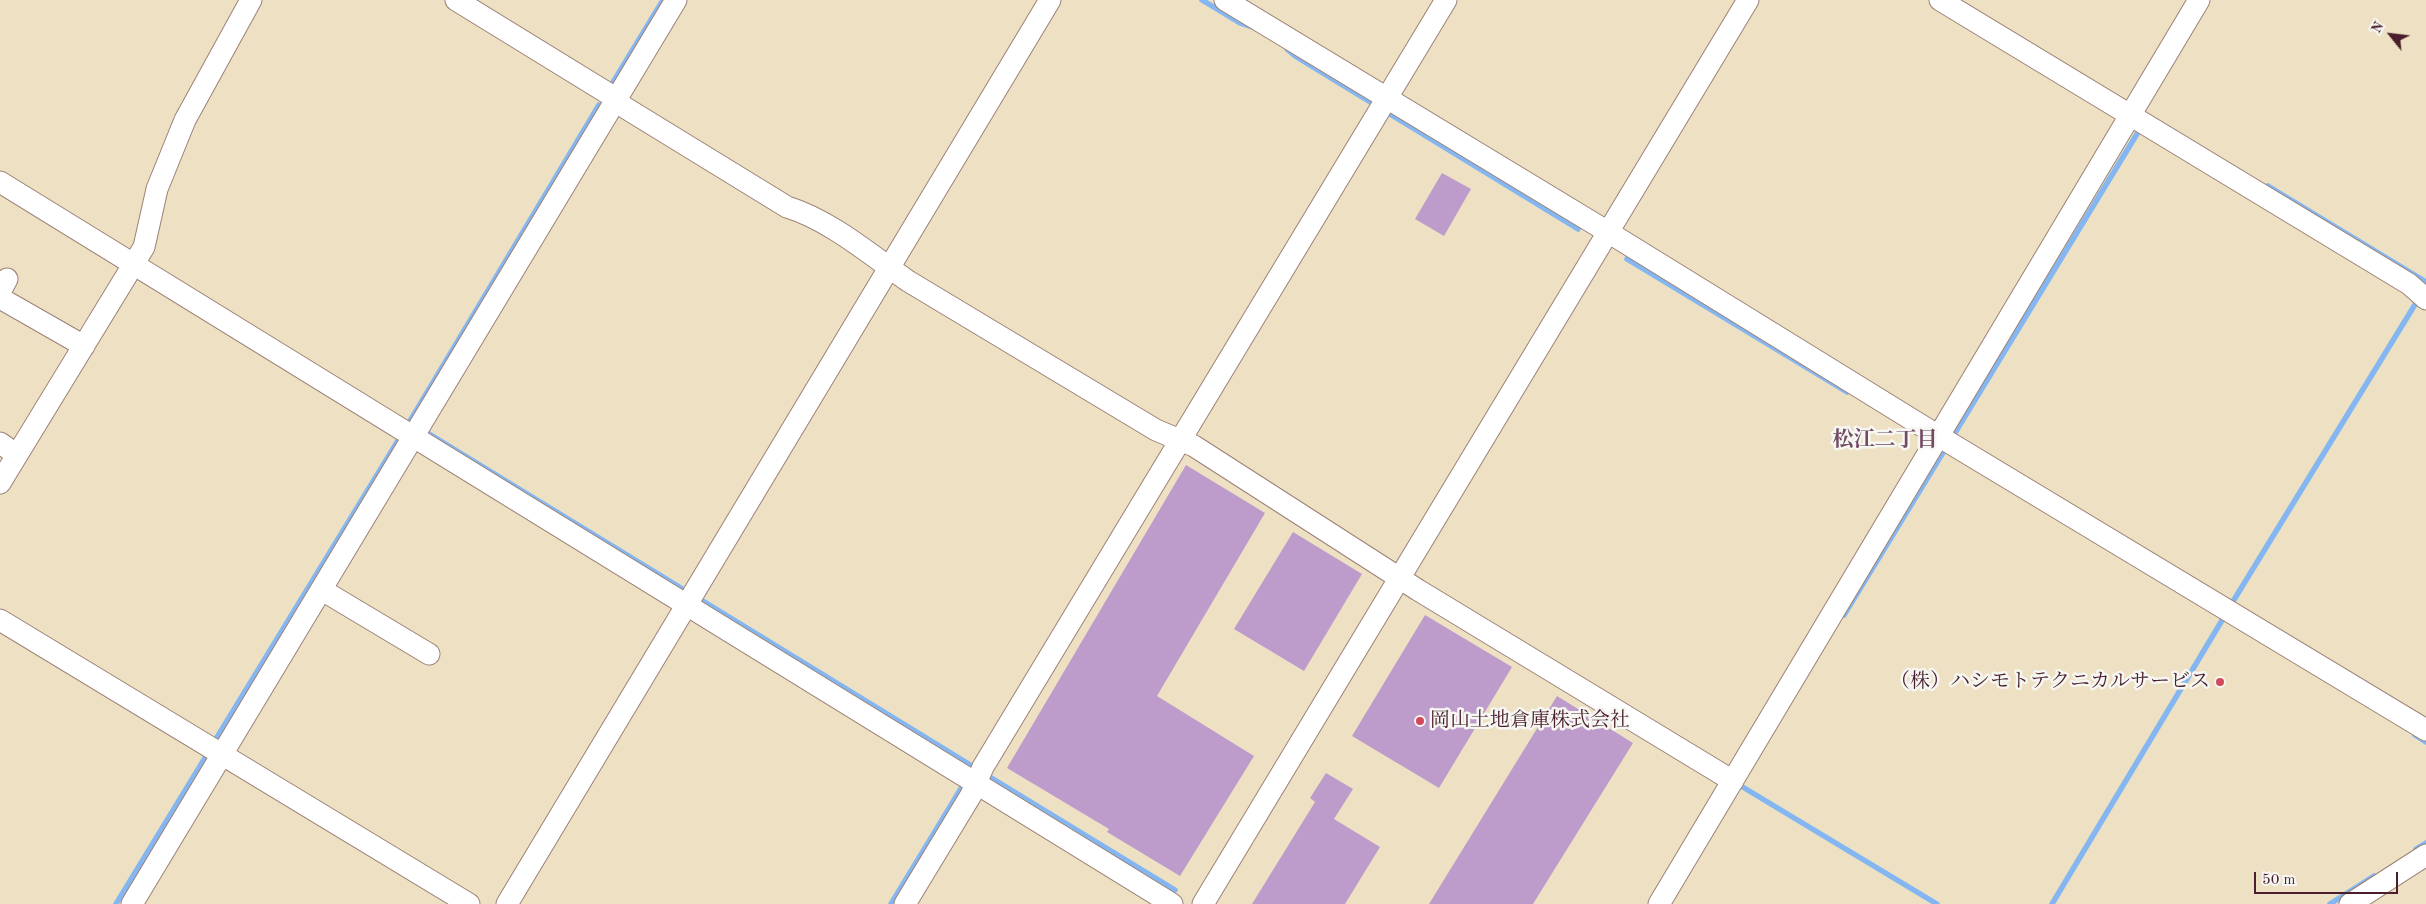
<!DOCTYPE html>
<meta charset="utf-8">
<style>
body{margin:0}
#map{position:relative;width:2426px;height:904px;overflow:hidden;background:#eee1c3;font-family:"Old Standard TT",serif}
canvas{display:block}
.north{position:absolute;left:2366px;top:10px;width:50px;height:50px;-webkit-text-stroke:4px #f6f6f2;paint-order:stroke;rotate:299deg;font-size:14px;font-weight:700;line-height:20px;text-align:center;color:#4a1f2b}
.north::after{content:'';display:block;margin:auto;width:18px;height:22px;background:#4a1f2b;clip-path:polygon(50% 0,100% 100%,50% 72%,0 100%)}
.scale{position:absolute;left:2254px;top:872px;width:144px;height:22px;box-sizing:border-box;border:2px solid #4a1f2b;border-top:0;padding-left:6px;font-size:15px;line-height:18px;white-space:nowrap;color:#4a1f2b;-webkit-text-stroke:4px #f6f6f2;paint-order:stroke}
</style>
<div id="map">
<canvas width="2426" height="904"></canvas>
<div class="north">N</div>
<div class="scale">50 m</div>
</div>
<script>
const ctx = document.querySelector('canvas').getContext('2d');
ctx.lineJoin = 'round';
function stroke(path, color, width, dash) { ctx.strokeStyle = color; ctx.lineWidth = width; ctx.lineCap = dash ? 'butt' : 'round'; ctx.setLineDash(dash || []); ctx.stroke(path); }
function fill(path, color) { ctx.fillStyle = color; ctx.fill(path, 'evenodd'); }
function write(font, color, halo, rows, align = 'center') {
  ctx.font = font + ' "Old Standard TT","Noto Serif JP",serif'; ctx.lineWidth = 5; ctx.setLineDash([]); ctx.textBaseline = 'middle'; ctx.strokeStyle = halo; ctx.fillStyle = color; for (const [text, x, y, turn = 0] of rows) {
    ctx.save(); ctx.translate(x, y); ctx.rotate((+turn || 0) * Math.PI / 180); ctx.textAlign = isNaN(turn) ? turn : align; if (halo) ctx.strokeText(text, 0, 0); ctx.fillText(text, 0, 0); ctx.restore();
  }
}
stroke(new Path2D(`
 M1202 0 1240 23 1252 27
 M1287 49 1295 56 1578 229
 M612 84 663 0
 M2268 186 2426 282
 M1627 259 1847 392
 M407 426 599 105
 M426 432 681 588
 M703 601 977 769
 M2232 603 2419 298
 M1844 615 2140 129
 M2415 735 2426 742
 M216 739 399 439
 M985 774 1175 890
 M1741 786 1937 904
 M2416 849 2426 843
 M116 904 205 758
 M891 904 965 782
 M2052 904 2224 617
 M2330 904 2374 876`), '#84b7f1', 5.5);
fill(new Path2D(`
 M1442 173 1471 189 1444 236 1415 219Z
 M1186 465 1265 513 1157 696 1254 756 1180 876 1107 832 1109 829 1007 768Z
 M1293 532 1362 574 1304 671 1234 629Z
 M1425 615 1512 667 1439 788 1352 736Z
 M1557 696 1633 743 1533 904H1429Z
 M1326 773 1353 789 1334 819 1380 847 1345 904H1252L1315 802 1310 798Z`), '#bd9ccb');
const minor = new Path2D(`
 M456 0 609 94 624 107 787 207C830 220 872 256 908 281L1156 430 1194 446 1418 590 1733 781
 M1225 0 1608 232 1945 440 2426 730
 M1940 0 2409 284 2426 299
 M0 182 1172 904
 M0 292 7 279
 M0 298 84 346
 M0 443 17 455
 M0 483 144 247 157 189 185 120 251 0
 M322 590 429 654
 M0 620 469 904
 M132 904 676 0
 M507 904 1050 0
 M905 904 971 795 983 767 1446 0
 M1203 904 1748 0
 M1659 904 2199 0
 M2350 904 2426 855`);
stroke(minor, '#9c8077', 23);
stroke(minor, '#fff', 21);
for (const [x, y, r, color] of [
 [2220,682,5,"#d1495b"],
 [1420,721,5,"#d1495b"]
]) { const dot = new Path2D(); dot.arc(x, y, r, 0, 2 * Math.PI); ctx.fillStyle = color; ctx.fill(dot); stroke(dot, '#f6f6f2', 2); }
write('20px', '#4a1f2b', '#f6f6f2', [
 ["（株）ハシモトテクニカルサービス",2210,682],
 ["岡山土地倉庫株式会社",1430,721,"left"]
], 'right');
write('bold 21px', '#724b63', '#f6f6f2', [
 ["松江二丁目",1885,440]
]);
</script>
